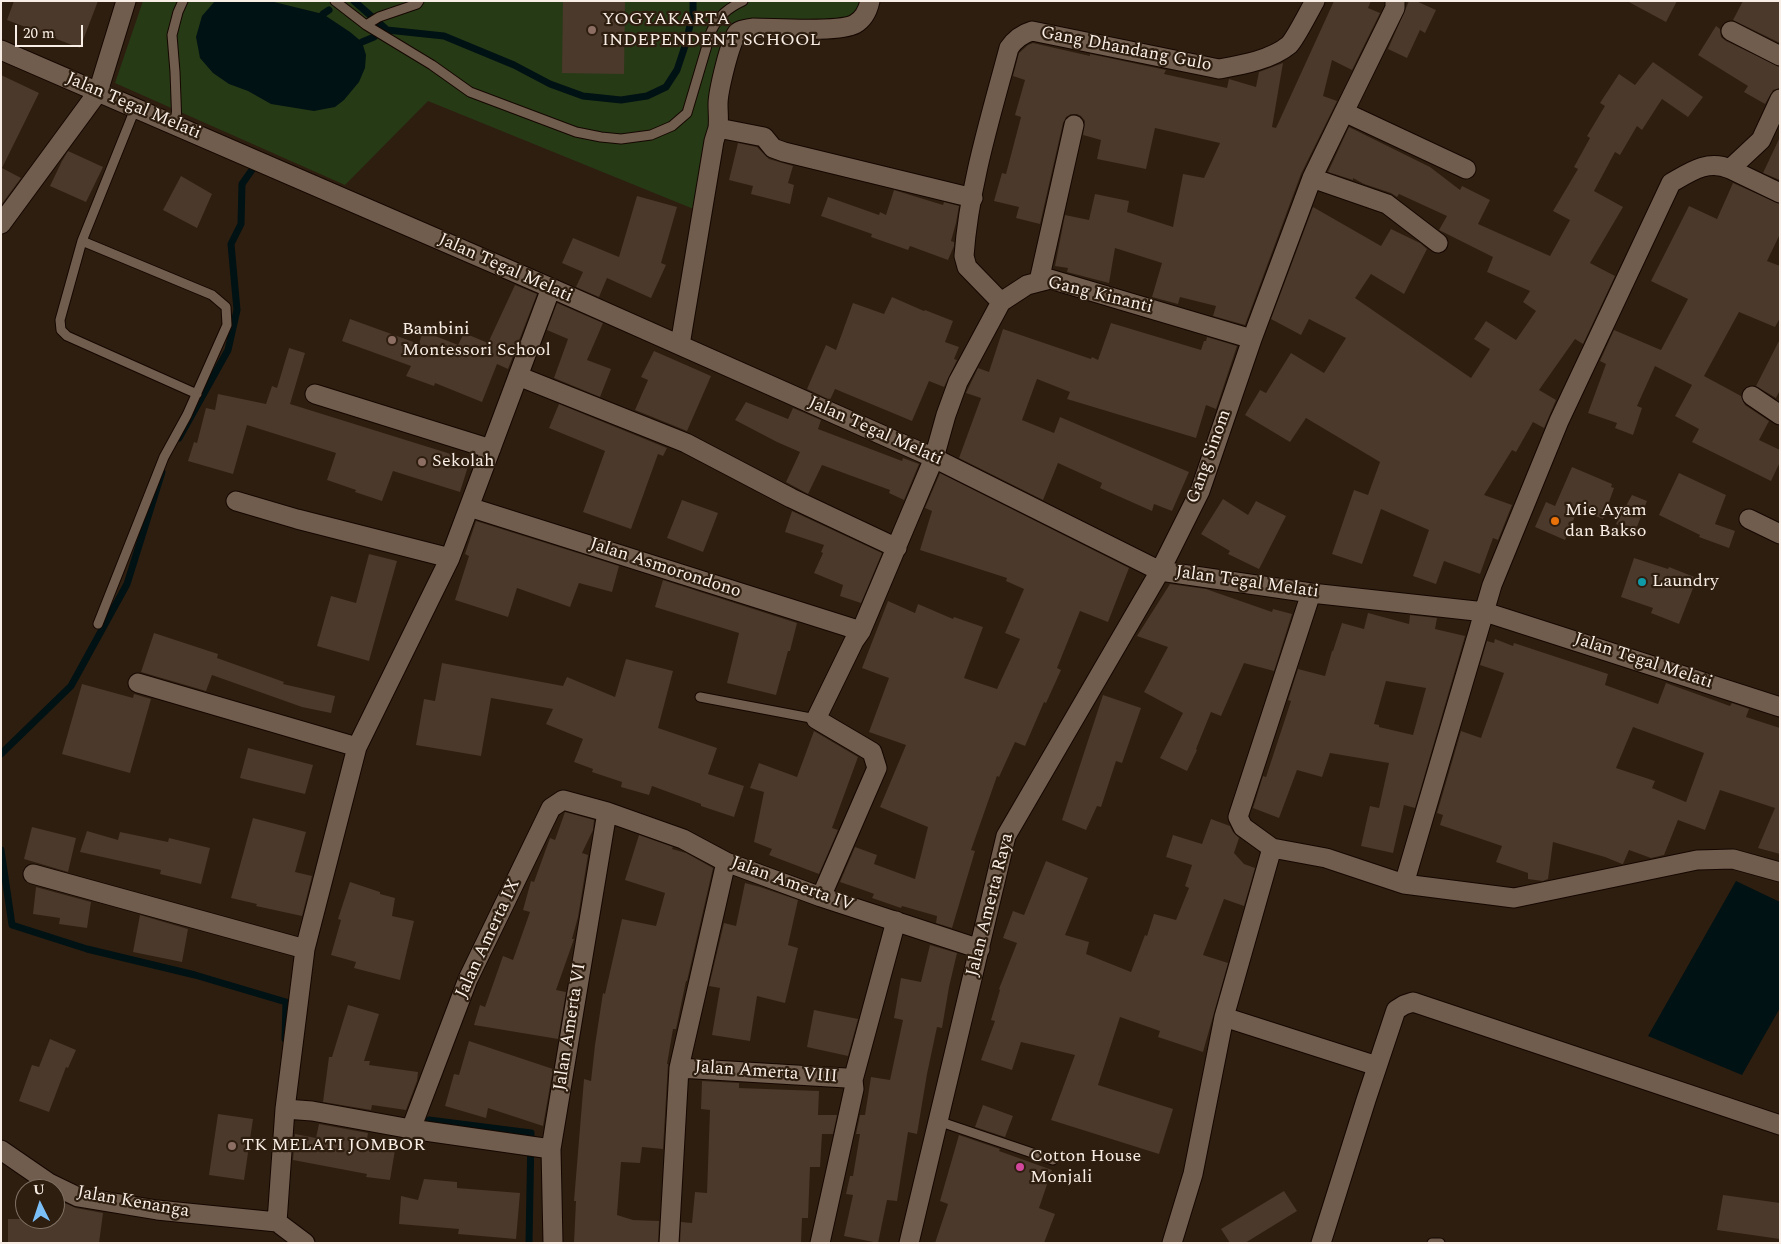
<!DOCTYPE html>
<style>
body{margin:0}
#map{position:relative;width:1781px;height:1244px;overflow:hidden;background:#2e1e10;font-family:Spectral,serif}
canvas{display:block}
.frame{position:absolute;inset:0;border:2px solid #f9eee5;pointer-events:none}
.north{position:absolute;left:15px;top:1179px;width:50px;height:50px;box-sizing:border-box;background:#2e1e10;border:1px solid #7f7165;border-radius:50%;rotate:356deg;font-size:14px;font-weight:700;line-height:20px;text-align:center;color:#f9eee5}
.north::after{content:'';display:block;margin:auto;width:18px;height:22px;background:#7abff8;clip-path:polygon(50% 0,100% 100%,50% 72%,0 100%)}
.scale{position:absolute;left:15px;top:25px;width:68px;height:22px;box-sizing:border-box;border:2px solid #f9eee5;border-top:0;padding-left:6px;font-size:15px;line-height:18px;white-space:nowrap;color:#f9eee5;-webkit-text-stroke:4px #2e1e10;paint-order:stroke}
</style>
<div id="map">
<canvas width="1781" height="1244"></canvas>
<div class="frame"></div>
<div class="north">U</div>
<div class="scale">20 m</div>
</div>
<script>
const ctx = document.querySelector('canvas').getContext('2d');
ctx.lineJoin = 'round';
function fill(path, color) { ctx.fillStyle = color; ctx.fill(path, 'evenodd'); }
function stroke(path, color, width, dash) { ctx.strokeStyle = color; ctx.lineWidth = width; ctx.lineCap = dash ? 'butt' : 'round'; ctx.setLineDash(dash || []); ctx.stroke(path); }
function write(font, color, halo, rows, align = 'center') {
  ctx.font = font + ' Spectral,serif'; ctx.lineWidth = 4.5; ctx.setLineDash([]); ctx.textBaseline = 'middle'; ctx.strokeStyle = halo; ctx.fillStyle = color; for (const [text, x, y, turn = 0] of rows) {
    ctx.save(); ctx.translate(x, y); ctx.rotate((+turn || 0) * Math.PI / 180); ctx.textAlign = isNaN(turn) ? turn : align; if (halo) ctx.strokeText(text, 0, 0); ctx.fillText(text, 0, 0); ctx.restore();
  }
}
fill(new Path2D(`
 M143 1H871L851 20 747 21 728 63 701 212 428 101 345 185 115 83Z`), '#273a16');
fill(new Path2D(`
 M215 1H270L323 14 350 32 362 42 366 55 365 68 359 82 344 100 335 107 314 111 271 104 248 91 229 84 213 73 200 58 196 37 202 16Z
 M1736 881 1780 902V1008L1742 1075 1648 1036Z`), '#001213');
stroke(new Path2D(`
 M354 1 387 30
 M323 14 329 10
 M382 33 387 30 444 36 514 65 550 84 583 96 621 100 647 96 666 87 677 70 685 46 693 13V1
 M362 42 374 37
 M179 438 228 350 237 310 231 244 241 224 242 184 254 167
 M1 754 71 686 127 584 162 472
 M1 850 12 925 87 949 195 975 286 1002 285 1039
 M429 1120 531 1133 529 1243`), '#001213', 7);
fill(new Path2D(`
 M14 1H98L80 48 7 20Z
 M563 1H625L624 74 562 73Z
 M1334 1H1371L1368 8 1380 13 1352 70 1332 60 1323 96 1337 101 1301 174 1245 325 1213 316 1216 306 1180 297 1178 304 1152 297 1162 263 1115 248 1109 283 1067 272 1068 268 1055 266 1065 215 1089 220 1095 194 1129 201 1127 212 1173 227 1183 174 1204 178 1220 143 1155 128 1146 169 1097 159 1101 140 1083 135 1085 121 1081 116 1077 114H1071L1066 117 1063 123 1040 224 1016 218 1019 207 994 201 1002 173 1006 174 1021 117 1015 115 1025 80 1013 76 1019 53 1028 45 1033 43 1090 56V54L1166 70 1164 74 1227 88 1229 79 1256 87 1259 72 1283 63 1272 127 1276 128Z
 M1409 1H1416L1436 10 1425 33 1420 30 1407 58 1388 49Z
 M1627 1H1677L1666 22Z
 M1743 1H1780V43L1733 20Z
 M1716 26 1720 29 1721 37 1726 41 1780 67V88L1773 90 1765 104 1744 92 1748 86 1698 55Z
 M1653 62 1703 97 1688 117 1662 99 1642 130 1637 126 1620 155 1615 152 1594 191 1623 207 1590 263 1615 276 1583 344 1575 339 1539 390 1556 400 1544 428 1533 422 1516 452 1512 450 1484 495 1512 505 1498 540 1493 538 1480 574 1444 561 1436 584 1413 576 1429 530 1381 509 1362 564 1332 554 1354 490 1368 495 1380 462 1306 418 1290 442 1245 415 1260 390 1266 393 1291 353 1324 373 1346 338 1309 319 1301 335 1271 319 1313 207 1381 246 1391 229 1420 243 1427 249 1404 294 1371 274 1355 298 1471 378 1490 349 1474 339 1486 321 1516 340 1536 311 1523 302 1530 291 1487 272 1493 257 1439 230 1447 216 1399 194 1397 197 1391 193 1364 184 1353 178V180L1328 172 1349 127 1430 167 1460 190 1462 186 1490 200 1478 224 1550 256 1570 220 1553 211 1578 169 1574 167 1590 138 1587 136 1605 106 1600 103 1619 74 1635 85Z
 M1 75 39 93 2 168 21 178 1 205Z
 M1780 137V180L1763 173Z
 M738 143 757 147 769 159 793 166 788 183 794 185 790 204 751 194 753 186 729 180Z
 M68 151 103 167 86 202 50 186 62 161Z
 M181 176 212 194 197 228 163 210Z
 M1733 183 1780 204V234L1767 261 1780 266V318L1775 327 1739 312 1704 376 1741 396 1745 405 1769 421 1759 440 1780 450V462L1771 481 1692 442 1699 429 1675 416 1692 385 1655 366 1637 406 1642 408 1633 435 1615 428 1617 423 1588 413 1606 364 1600 361 1614 330 1661 350 1688 299 1651 281 1689 206 1717 219Z
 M894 190 943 205 944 202 959 206 956 223 951 241 954 242V246L948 260 910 246 908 250 871 237 872 234 821 216 828 197 879 215 880 212 886 215Z
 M637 196 677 207 661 263 666 265 651 298 607 278 599 297 576 287 583 272 562 263 573 238 619 257Z
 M515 285 537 294 508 369 497 364 482 402 435 383 434 386 406 376 411 366 342 341 350 319 419 344 423 331 458 345 464 333 488 343Z
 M892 297 924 311 925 310 953 321 945 342 959 347 954 359 957 360 944 387 929 381 912 421 835 389 830 400 807 389 826 345 836 350 853 303 884 314Z
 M557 303 603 323 587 360 611 369 600 397 554 378 568 339 547 330Z
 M1111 323 1201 350 1204 341H1206L1207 337 1237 346 1216 409 1206 405 1196 438 1067 399 1070 392 1037 379 1022 420 1054 433 1060 417 1189 472 1172 511 1154 504 1152 511 1100 488 1102 483 1058 463 1043 500 959 458 981 398 966 393 978 368 989 372 1003 329 1091 359 1092 357 1098 360Z
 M1780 339V390L1776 398 1756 386Z
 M289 348 305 353 290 404 470 460 460 492 393 471 382 501 355 492 356 490 327 480 336 453 247 425 233 474 188 461 194 442 197 443 206 408 215 410 218 394 266 404 272 386 277 388Z
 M654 351 711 376 687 431 635 410 648 380 641 377Z
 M746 402 788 419 793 408 821 420 818 429 902 461 903 458 919 464 904 500 889 493 890 490 822 465 808 494 786 482 800 452 777 442 735 420Z
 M559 404 667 448 663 456 658 454 631 529 583 512 605 451 549 428Z
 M1572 467 1612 484 1611 487 1614 488 1603 519 1578 509 1565 540 1535 527 1546 502 1555 506Z
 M940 473 1129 568 1108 622 1080 611 1057 668 1061 670 1046 703 1044 702 1025 746 1015 742 999 777 997 776 971 850 975 851 952 928 936 923 937 916 902 906 901 908 872 898 874 894 869 892 840 882 855 847 877 855 874 864 915 879 928 827 880 807 906 745 869 732 889 678 862 668 888 601 915 613 918 604 953 619 954 617 983 627 964 678 997 689 1020 639 1005 633 1024 589 1006 581 1007 578 920 550 932 511 925 508Z
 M1679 473 1726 495 1715 524 1735 531 1729 548 1699 537 1700 535 1659 515Z
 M1632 495 1647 501 1635 532 1616 524Z
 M1223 499 1248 515 1256 501 1286 516 1259 569 1228 554 1230 551 1201 534Z
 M682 500 718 513 703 552 667 538Z
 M792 511 882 553 861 603 840 596 843 585 814 573 823 553 821 552 824 545 785 532Z
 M476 521 619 566 612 592 579 583 570 607 517 588 508 617 455 600 469 556 465 554Z
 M369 554 397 561 369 661 317 646 331 596 356 603Z
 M1634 558 1668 569 1669 567 1697 578 1679 624 1651 613 1653 608 1621 597Z
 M663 580 797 623 790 651H788L776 695 727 683 739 633 655 607Z
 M1170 584 1206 589 1272 612 1273 609 1292 614 1274 671 1244 663 1221 716 1211 712 1196 749 1197 750 1187 771 1160 758 1183 713 1144 692 1168 647 1137 636Z
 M1368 613 1409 624 1410 615 1437 618 1435 629 1465 636 1415 808 1404 805 1393 853 1361 846 1370 806 1379 808 1389 763 1330 753 1322 777 1297 770 1279 818 1253 808 1263 776 1266 777 1291 701 1288 700 1298 669 1325 676 1332 651H1333L1342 623 1364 629ZM1386 681 1426 688 1413 735 1379 727V725L1374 724Z
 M154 633 218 654 217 658 284 682 283 684 335 696 331 713 302 707 212 675 206 691 141 672Z
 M1495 639 1513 646 1514 643 1608 674 1605 685 1658 704 1666 683 1730 706 1732 703 1749 709 1746 717 1780 728V854L1758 848 1775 808 1720 790 1705 830 1678 820 1664 855 1651 858 1629 850 1623 864H1622L1605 857 1553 842 1548 879 1543 881 1528 879V873L1496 862 1502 846 1440 825 1443 815 1437 813 1461 731 1481 738 1504 673 1480 665 1487 641 1494 643ZM1633 727 1704 753 1686 802 1652 788 1655 781 1616 768Z
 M626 659 673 671 658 728 717 748 708 774 744 786 734 817 701 806V804L652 786 649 795 621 787 622 782 592 772 593 769 574 762 583 739 546 724 553 709 491 698 481 756 416 745 424 699 435 701 442 663 563 686 567 677 615 697Z
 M82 684 133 698 134 694 151 699 130 773 62 754Z
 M1103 695 1141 708 1122 763 1116 761 1101 807 1097 806 1086 830 1062 820Z
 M814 731 858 757 832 828 838 830 819 874 769 855 772 849 754 842 764 792 750 788 759 763 797 777Z
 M248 748 313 765 305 794 240 778Z
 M565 812 594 820 593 830 582 853 588 855 578 917 572 939H574L556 990 566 992 558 1039 474 1025 480 1005 485 1007 503 956 513 960 530 912 523 910 531 881 534 882 550 838 555 840Z
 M253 818 306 832 295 872 312 876 302 916 256 906 257 904 231 898Z
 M1211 819 1230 826 1233 832 1239 838 1234 853 1244 864 1255 868 1244 906 1224 899 1203 955 1228 963 1203 1052 1158 1037 1160 1031 1120 1017 1098 1085 1173 1109 1159 1154 1051 1120 1075 1055 1021 1042 1012 1070 981 1060 995 1021 991 1020 1000 990 999 989 1017 943 1003 938 1013 911 1024 915 1046 861 1088 878 1065 935 1089 942 1086 954 1131 972 1145 935 1147 936 1154 914 1176 920 1189 888 1185 886 1192 865 1166 857 1173 835 1202 844Z
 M32 827 76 838 68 872 24 859Z
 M87 831 118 840 120 832 168 842 169 838 210 848 201 884 160 874 161 870 80 852Z
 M639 835 673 847 672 849 686 853 713 868 687 981H686L676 1029H673L667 1064H668L663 1149 642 1147 640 1163 621 1162 617 1215 633 1220 659 1221 658 1243H574L576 1201H574L584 1079 591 1081 595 1045 603 993 605 994 622 919 656 926 665 893 625 880Z
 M350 882 380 892V894L395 898 392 916 414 921 400 980 354 968 356 962 331 955 341 920 338 919Z
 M745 883 760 887 798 900 788 945 798 948 785 1003 757 996 750 1041 712 1035 720 988 709 986 724 923 736 926Z
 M36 887 91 902 87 928 59 924 60 918 33 914Z
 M140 915 188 929 182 962 133 952Z
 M930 945 957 953 949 987 942 1028 937 1027 927 1074 917 1134 908 1132 897 1201 887 1200 878 1243 844 1236 853 1195 846 1194 850 1176H853L860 1134H856L860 1115H865L871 1077 890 1080 903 1020 894 1018 901 978 921 982Z
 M348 1005 379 1014 364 1061H370L369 1065 418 1072 417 1081 406 1110 372 1105 371 1110 323 1102 329 1057H332Z
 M814 1010 858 1019 848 1056 807 1047Z
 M50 1039 76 1050 68 1068 66 1067 49 1112 19 1101 32 1065 39 1067Z
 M469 1041 553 1069 543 1126 488 1108 486 1118 445 1106 454 1074 459 1075Z
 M702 1081 739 1083V1088L819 1091 818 1115H837L833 1134H822L820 1167H810L808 1218H802L801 1243H680L681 1222 692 1223 695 1192 707 1193 710 1110 701 1109Z
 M983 1105 1013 1116 1005 1137 975 1127Z
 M218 1114 253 1119 244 1180 209 1175Z
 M319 1124 368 1133 366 1145 395 1150 390 1180 366 1177 367 1174 293 1160 295 1134 316 1138Z
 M959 1135 1000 1149 999 1151 1052 1170 1039 1208 1055 1214 1044 1243H935L948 1204 940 1201Z
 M424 1179 457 1182V1188L520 1193 516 1239 458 1234 459 1229 399 1224 401 1196 418 1200Z
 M1284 1191 1297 1211 1245 1243H1230L1221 1229Z
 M1723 1195 1780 1203V1239L1717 1230Z
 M60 1201 76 1208 103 1213 99 1243H8V1219H58Z`), '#4b392b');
const service = new Path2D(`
 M335 1 366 25 432 65 470 92 576 132 601 137 621 139 651 135 672 126 687 113 711 32C718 16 728 8 743 1
 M366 25 379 17 417 4 419 1
 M177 126 175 72 172 35 178 12 183 1
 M82 241 60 320 61 330 67 336 197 394
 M98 624 164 457 187 415 227 325 226 307 212 295 82 241 135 109
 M700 697 816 719
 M938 1121 1053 1160
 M1432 1243H1440`);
const minor = new Path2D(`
 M1395 1V8L1344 112 1466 169
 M1731 31 1780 56
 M1 50 551 288 934 458 1160 571 1311 593 1485 612 1780 707
 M718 128C719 120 718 113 718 104 718 93 730 39 738 32 742 29 748 29 753 28 775 28 839 33 855 24 864 19 868 10 870 1
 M1730 169 1780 193
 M1312 178 1387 204 1438 243
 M1 224 98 92 126 1
 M1039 281 1074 125
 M1001 302 967 267 964 256C969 186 991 116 1009 48 1015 39 1022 34 1032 31L1219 69C1241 65 1271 60 1289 45 1296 38 1309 11 1315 1
 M680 345 714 141 718 128 764 137 773 148 784 152 973 198
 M518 376 686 443 791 498 897 548
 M315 394 491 449
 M1752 396 1780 415
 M236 501 297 519 450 558
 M469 507 861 631
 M1749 519 1780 534
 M1311 593 1238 817 1243 827 1272 848 1326 858 1404 884 1514 898 1697 860 1733 859 1780 872
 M138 683 357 747
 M33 874 305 949
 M1404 884 1492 585 1559 421 1671 183C1690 172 1708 159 1730 169L1761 140 1780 99
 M821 897 877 768 872 752 816 719 854 641 861 631 934 458 946 415 958 382 1001 302 1027 285 1050 279 1252 339
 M1224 1017 1272 848
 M679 1068 846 1078 853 1080
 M285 1109 312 1111 411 1129 551 1149
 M411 1129 468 979 551 808 563 800 607 812 683 839 726 862 821 897 980 949
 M1 1150 49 1183 78 1197 157 1210 277 1222
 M305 1243 277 1222 285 1109 305 949 357 747 450 558 551 288
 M553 1243 551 1149 607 812
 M669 1243 679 1068 726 862
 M820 1243 854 1089 853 1080 896 921
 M909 1243 1006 836 1160 571 1200 491 1252 339 1312 178 1344 112
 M1172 1243 1193 1174 1224 1017 1377 1066
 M1321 1243 1366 1100 1396 1010 1404 1005 1413 1002 1780 1125`);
stroke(service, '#150700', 11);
stroke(minor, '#150700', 21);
stroke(service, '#705d4e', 9);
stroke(minor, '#705d4e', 19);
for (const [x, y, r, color] of [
 [592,30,5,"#8d6e63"],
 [392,340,5,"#8d6e63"],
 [422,462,5,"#8d6e63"],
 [1555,521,5,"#e8710a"],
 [1642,582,5,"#0f9aa8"],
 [232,1146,5,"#8d6e63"],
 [1020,1167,5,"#d1479c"]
]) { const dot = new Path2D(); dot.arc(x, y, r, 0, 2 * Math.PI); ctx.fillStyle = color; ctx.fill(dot); stroke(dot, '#2e1e10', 2); }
write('18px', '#f9eee5', '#2e1e10', [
 ["YOGYAKARTA",602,20],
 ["INDEPENDENT SCHOOL",602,41],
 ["Bambini",402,330],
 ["Montessori School",402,351],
 ["Sekolah",432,462],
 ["Mie Ayam",1565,511],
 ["dan Bakso",1565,532],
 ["Laundry",1652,582],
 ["TK MELATI JOMBOR",242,1146],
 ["Cotton House",1030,1157],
 ["Monjali",1030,1178]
], 'left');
write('18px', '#f9eee5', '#2e1e10', [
 ["Gang Dhandang Gulo",1126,50,11],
 ["Jalan Tegal Melati",133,107,23],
 ["Jalan Tegal Melati",505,269,24],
 ["Gang Kinanti",1100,296,14],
 ["Jalan Tegal Melati",875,432,24],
 ["Gang Sinom",1210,457,-70],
 ["Jalan Asmorondono",665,569,18],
 ["Jalan Tegal Melati",1247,583,8],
 ["Jalan Tegal Melati",1643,662,18],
 ["Jalan Amerta IV",792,885,20],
 ["Jalan Amerta Raya",991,905,-76],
 ["Jalan Amerta IX",489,939,-65],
 ["Jalan Amerta VI",571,1027,-81],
 ["Jalan Amerta VIII",766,1073,4],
 ["Jalan Kenanga",133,1203,10]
]);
</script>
